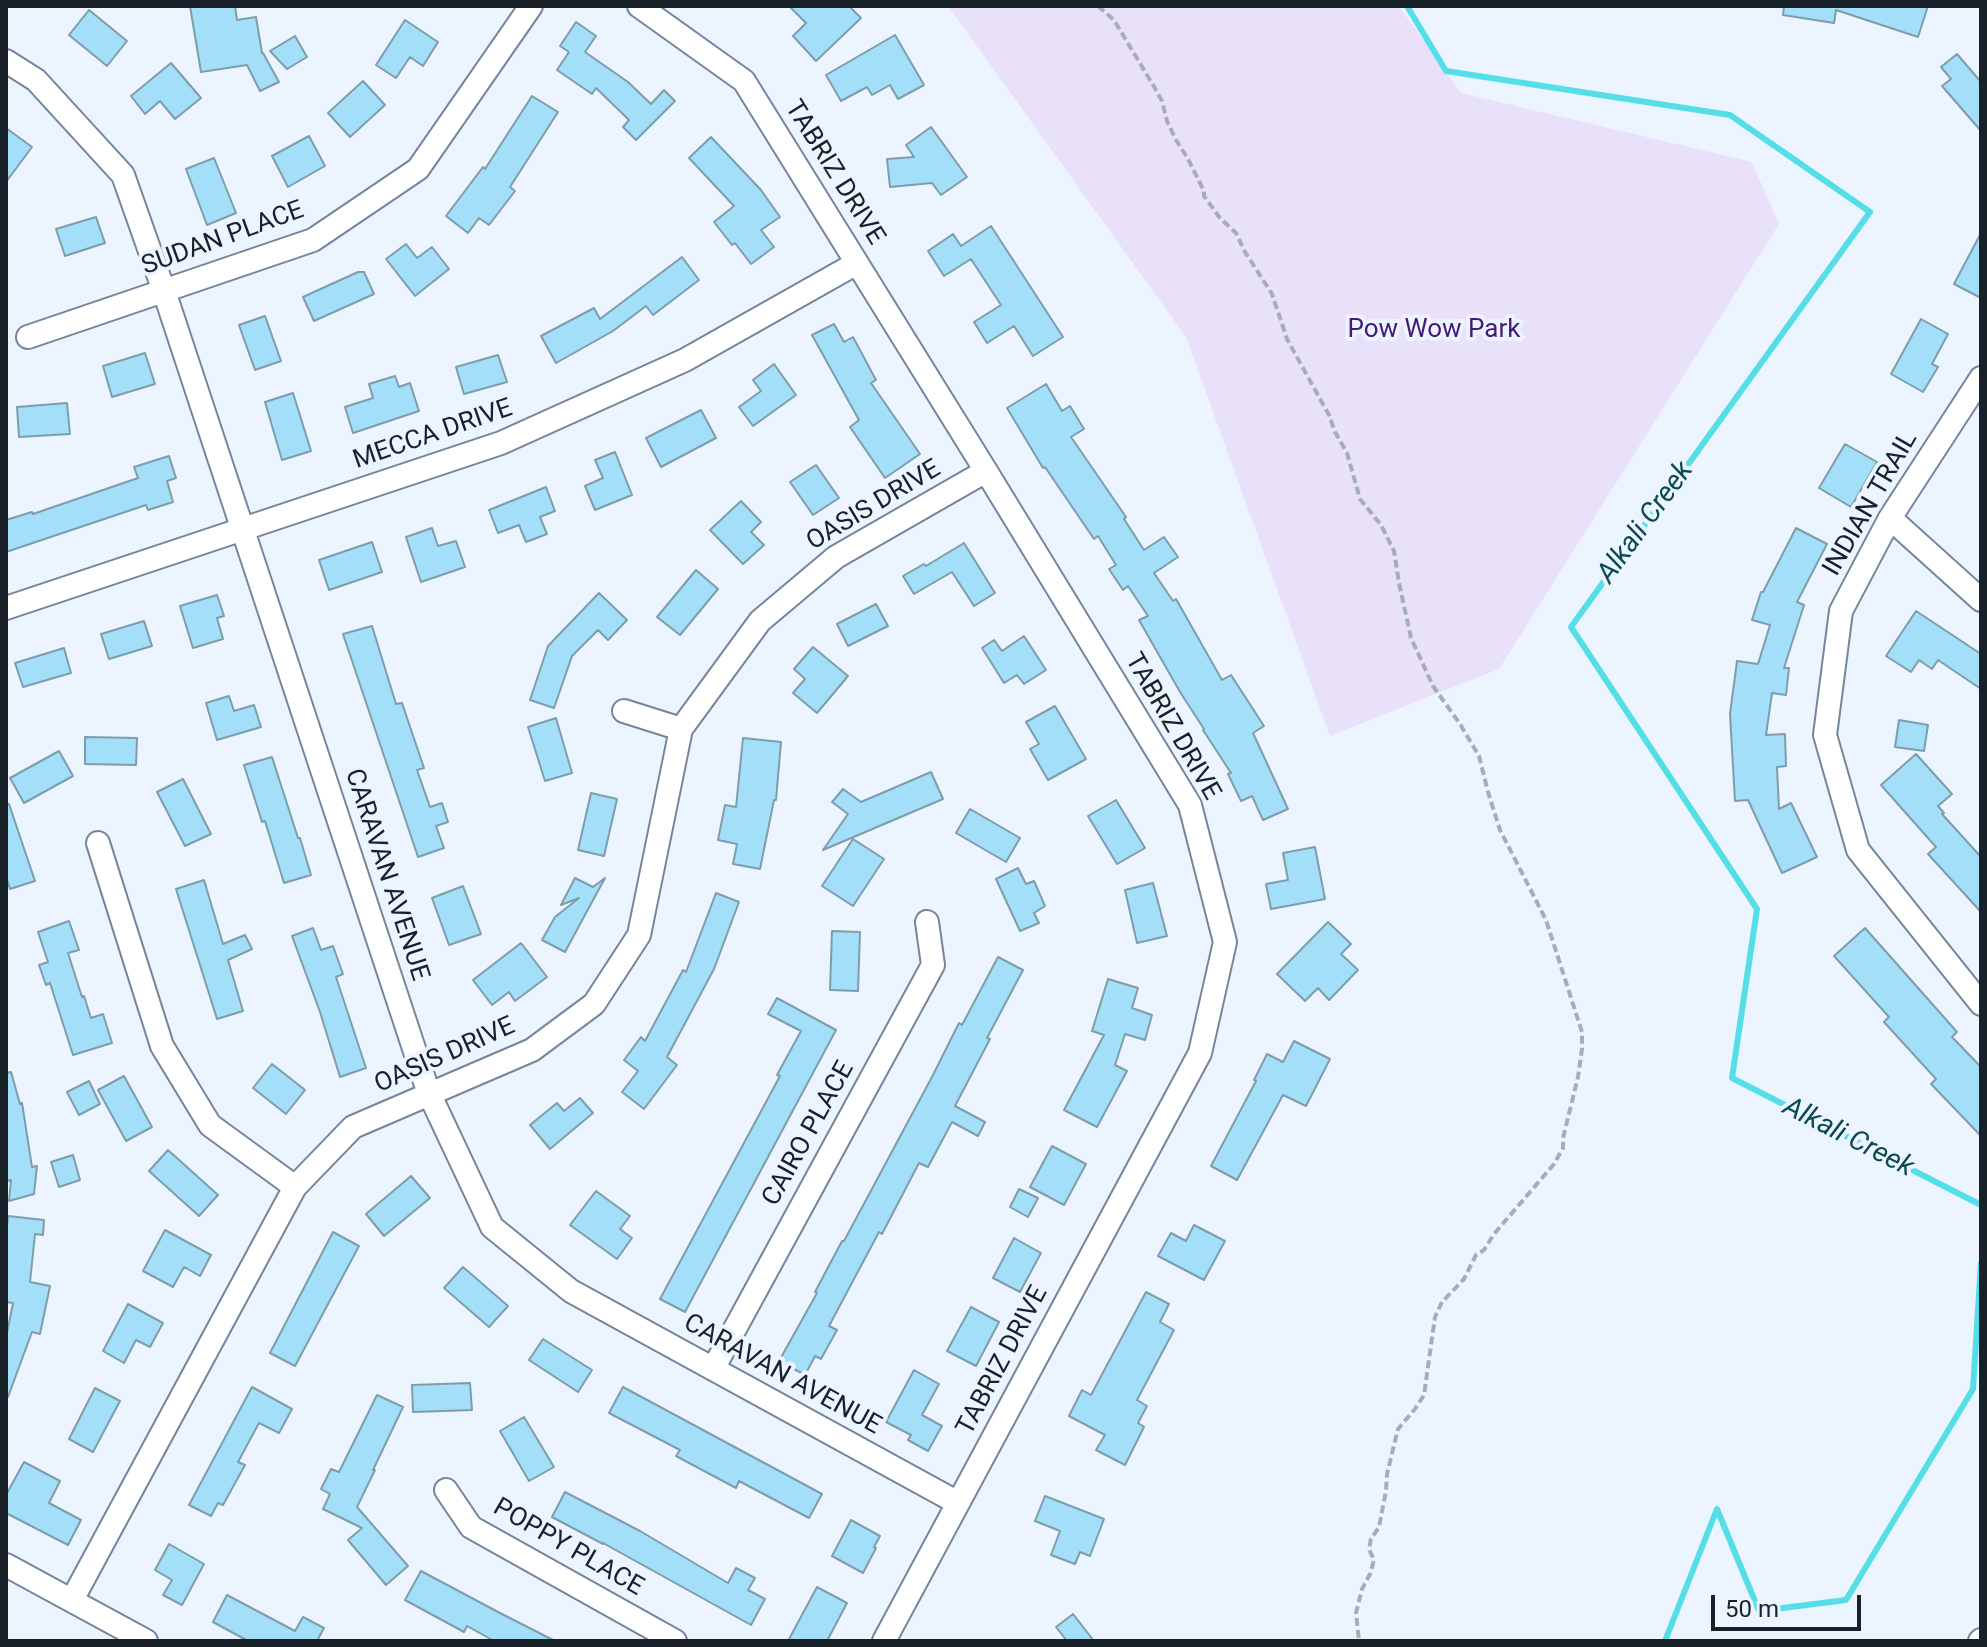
<!DOCTYPE html>
<style>
body{margin:0}
#map{position:relative;width:1987px;height:1647px;overflow:hidden;background:#ecf5ff;font-family:Roboto,sans-serif}
canvas{display:block}
.frame{position:absolute;inset:0;border:8px solid #182028;pointer-events:none}
.scale{position:absolute;left:1711px;top:1595px;width:150px;height:36px;box-sizing:border-box;border:4px solid #182028;border-top:0;padding-left:10px;font-size:24px;line-height:28px;white-space:nowrap;color:#182028;-webkit-text-stroke:6px #ecf5ff;paint-order:stroke}
</style>
<div id="map">
<canvas width="1987" height="1647"></canvas>
<div class="frame"></div>
<div class="scale">50 m</div>
</div>
<script>
const ctx = document.querySelector('canvas').getContext('2d');
ctx.lineJoin = 'round';
function fill(path, color) { ctx.fillStyle = color; ctx.fill(path, 'evenodd'); }
function stroke(path, color, width, dash) { ctx.strokeStyle = color; ctx.lineWidth = width; ctx.lineCap = dash ? 'butt' : 'round'; ctx.setLineDash(dash || []); ctx.stroke(path); }
function write(font, color, halo, rows, align = 'center') {
  ctx.font = font + ' Roboto,sans-serif'; ctx.lineWidth = 8; ctx.setLineDash([]); ctx.textBaseline = 'middle'; ctx.strokeStyle = halo; ctx.fillStyle = color; for (const [text, x, y, turn = 0] of rows) {
    ctx.save(); ctx.translate(x, y); ctx.rotate((+turn || 0) * Math.PI / 180); ctx.textAlign = isNaN(turn) ? turn : align; if (halo) ctx.strokeText(text, 0, 0); ctx.fillText(text, 0, 0); ctx.restore();
  }
}
fill(new Path2D(`
 M948 6H1399L1461 93 1752 162 1779 224 1499 669 1330 736 1186 337Z`), '#e9e0fa');
stroke(new Path2D(`
 M1407 6 1446 71 1730 115 1870 212 1571 627 1757 909 1732 1078 1981 1205
 M1665 1641 1717 1509 1759 1611 1846 1600 1973 1389 1981 1263`), '#55dee8', 6);
const building = new Path2D(`
 M190 6H235L237 20 256 17 262 53H263L279 82 260 91 247 65 201 72Z
 M789 6H849L861 18 816 61 793 36 806 23Z
 M1784 6H1928L1918 37 1836 10 1834 23 1783 15Z
 M89 10 127 41 107 66 69 35Z
 M405 20 438 42 423 66 410 57 396 78 376 65Z
 M576 22 596 36 585 52 628 82 651 104 664 90 675 101 636 140 623 127 629 120 596 88 592 94 557 70 569 52 560 46Z
 M895 35 924 85 898 99 890 85 872 95 867 87 841 101 826 75Z
 M295 36 307 57 287 69 270 51Z
 M1957 54 1981 82V131L1942 86 1951 79 1941 67Z
 M171 63 201 98 175 119 160 101 145 114 131 96Z
 M363 81 385 105 350 137 328 113Z
 M532 96 558 112 510 187 515 191 489 225 479 218 468 233 446 216 483 167 485 169Z
 M931 127 967 177 941 195 932 183 890 187 887 159 914 157 906 145Z
 M6 128 32 147 6 182Z
 M309 136 325 166 288 187 272 156Z
 M711 137 761 190 780 217 761 230 774 247 751 264 735 243 732 245 714 222 734 206 689 158Z
 M214 158 236 213 207 225 186 169Z
 M96 217 105 243 65 256 56 229Z
 M991 226 1063 337 1033 356 1014 326 987 343 974 322 1001 305 971 259 944 276 928 251 953 234 961 246Z
 M1981 233V298L1954 284Z
 M406 244 417 258 432 247 449 269 415 296 386 259Z
 M682 257 699 280 653 315 646 306 613 331 556 363 541 336 594 308 600 319Z
 M358 272H364L374 294 314 321 303 297Z
 M265 316 281 361 255 370 239 325Z
 M1921 319 1948 334 1932 364 1938 367 1923 392 1891 374Z
 M834 324 844 342 853 337 876 380 871 383 920 454 885 478 850 427 859 420 812 335Z
 M145 353 155 384 112 397 103 366Z
 M498 355 507 382 464 394 456 367Z
 M774 364 796 395 753 426 739 407 761 391 753 380Z
 M395 376 399 387 410 383 419 411 353 433 345 407 373 398 369 384Z
 M1046 384 1062 411 1070 406 1084 429 1071 437 1126 517 1124 519 1144 550 1164 537 1178 557 1154 573 1173 601 1176 599 1222 680 1231 675 1264 726 1253 733 1288 809 1263 820 1252 796 1241 801 1228 774 1231 773 1203 730 1204 729 1180 692 1139 620 1148 616 1128 586 1123 590 1109 569 1116 565 1098 536 1094 539 1045 467 1043 468 1007 408Z
 M293 393 311 451 282 460 265 402Z
 M67 403 70 434 19 437 17 407Z
 M701 410 716 438 661 467 646 438Z
 M1845 444 1877 462 1851 507 1819 488Z
 M615 452 632 495 595 510 585 486 603 478 595 460Z
 M169 456 176 478 167 481 173 502 148 510 146 505 6 552V520L32 512 33 514 138 478 134 467Z
 M816 465 839 498 813 515 790 482Z
 M546 487 555 511 540 517 547 534 526 542 519 525 498 533 489 510Z
 M741 501 761 522 751 532 764 545 743 564 710 530Z
 M432 528 438 546 456 541 465 567 421 582 406 537Z
 M1796 528 1827 544 1797 602 1804 605 1784 668H1789L1786 695 1772 693 1766 735 1785 734 1786 766 1777 767 1779 809 1791 803 1817 857 1782 873 1748 800 1735 801 1730 714 1737 661 1758 664 1770 625 1752 620 1761 592H1763Z
 M372 542 382 572 329 590 319 560Z
 M964 543 995 593 974 606 952 572 914 594 903 576 924 564 926 566Z
 M696 570 718 589 680 635 657 617Z
 M599 593 627 620 608 640 598 630 572 656 554 708 530 700 548 646Z
 M217 595 224 616 217 618 223 639 193 648 180 606Z
 M876 604 888 626 848 646 837 624Z
 M1916 611 1981 654V689L1938 660 1932 669 1919 660 1911 672 1886 656Z
 M144 621 152 646 109 659 101 634Z
 M372 626 396 704 402 703 424 768 417 770 430 807 442 803 448 822 436 826 444 848 418 857 343 634Z
 M1024 636 1046 670 1024 684 1017 675 1004 683 982 648 994 640 1002 651Z
 M813 647 848 676 817 713 793 693 805 679 794 669Z
 M64 648 71 673 23 687 15 663Z
 M229 696 234 711 254 705 261 727 217 740 206 703Z
 M1055 706 1086 759 1048 780 1030 749 1039 744 1026 722Z
 M556 718 572 773 545 781 528 727Z
 M1899 720 1928 725 1924 751 1895 747Z
 M85 737 137 738 136 765 85 764Z
 M743 738 781 742 776 800H774L760 869 733 864 737 844 718 840 725 805 736 807Z
 M59 751 73 776 24 803 10 778Z
 M1916 754 1952 794 1938 806 1944 813 1942 814 1981 857V912L1928 854 1936 847 1881 785Z
 M272 757 298 838H300L311 875 284 883 265 821 262 822 244 765Z
 M931 772 943 799 823 850 848 814 832 802 843 789 861 802Z
 M183 779 211 834 185 846 157 792Z
 M591 793 617 799 604 856 578 850Z
 M1116 800 1145 848 1117 864 1088 816Z
 M6 804H9L35 881 10 889 6 877Z
 M970 809 1020 838 1006 862 956 833Z
 M853 839 884 859 853 906 822 886Z
 M1315 847 1325 899 1271 909 1266 884 1288 880 1283 853Z
 M1018 868 1026 884 1034 881 1045 906 1034 913 1039 923 1020 931 996 879Z
 M575 878 593 887 605 878 565 952 542 940 555 917 579 898 561 905Z
 M204 880 223 944 245 935 252 949 228 960 243 1011 217 1019 176 889Z
 M1153 883 1167 936 1137 943 1125 890Z
 M463 886 481 934 449 945 432 898Z
 M716 893 739 902 714 969 667 1057 677 1065 644 1109 622 1092 638 1071 624 1060 641 1037 645 1041 683 970 686 972Z
 M69 921 79 950 68 953 82 997 84 996 91 1018 103 1014 112 1043 73 1055 50 983 46 985 39 965 48 962 38 932Z
 M1328 922 1351 944 1341 954 1358 970 1329 1000 1318 988 1305 1001 1277 974Z
 M313 928 321 950 333 946 343 974 336 977 366 1068 340 1077 320 1012 292 936Z
 M1865 928 1957 1032 1952 1037 1981 1067V1136L1931 1084 1936 1079 1884 1022 1889 1017 1834 956Z
 M832 931 860 932 858 991 830 990Z
 M521 943 547 977 515 1001 509 992 492 1005 473 980Z
 M998 957 1023 970 987 1038 990 1039 955 1106 985 1122 978 1136 952 1122 928 1167 919 1163 882 1234 879 1232 829 1326 837 1330 821 1359 815 1356 805 1375 779 1361 817 1293 815 1292 842 1241H844L933 1075 959 1023 962 1025Z
 M1108 979 1138 988 1132 1008 1152 1015 1145 1040 1125 1034 1115 1065 1127 1071 1097 1127 1064 1110 1104 1035 1092 1031Z
 M777 998 836 1030 685 1312 660 1299 780 1076 777 1075 801 1031 768 1014Z
 M1294 1041 1330 1059 1306 1106 1283 1095 1237 1180 1211 1166 1256 1081 1254 1080 1267 1054 1283 1062Z
 M272 1064 305 1090 286 1114 253 1088Z
 M11 1072 20 1104 22 1103 32 1167 37 1166 34 1194 9 1201 11 1180 6 1181V1073Z
 M124 1076 152 1127 126 1141 98 1090Z
 M89 1081 100 1104 79 1115 67 1092Z
 M580 1098 593 1113 550 1149 530 1125 557 1103 564 1111Z
 M1052 1146 1086 1164 1064 1205 1030 1187Z
 M168 1150 218 1195 199 1216 149 1171Z
 M73 1155 80 1180 59 1187 51 1162Z
 M411 1176 430 1198 384 1236 366 1214Z
 M1019 1189 1038 1198 1028 1217 1010 1207Z
 M596 1191 630 1216 620 1229 632 1238 617 1259 570 1225Z
 M8 1216 44 1220 43 1235 35 1234 30 1282 50 1286 40 1334 32 1332 8 1397 6 1396V1338L13 1303 6 1302V1237Z
 M1194 1225 1225 1241 1204 1280 1158 1256 1171 1233 1186 1241Z
 M165 1230 211 1255 200 1276 184 1267 173 1287 143 1271Z
 M333 1232 359 1246 295 1366 270 1353Z
 M1014 1238 1041 1253 1020 1292 993 1278Z
 M463 1267 508 1306 489 1327 444 1288Z
 M1146 1292 1169 1304 1160 1322 1174 1330 1137 1400 1147 1406 1138 1423 1144 1427 1125 1465 1096 1450 1105 1435 1069 1416 1082 1390 1091 1395Z
 M128 1304 163 1323 150 1347 136 1340 124 1363 103 1351Z
 M971 1307 999 1322 976 1366 947 1351Z
 M543 1339 592 1370 578 1392 529 1360Z
 M914 1370 939 1384 922 1415 942 1426 928 1451 908 1440 911 1435 886 1422Z
 M470 1383 472 1410 413 1412 412 1385Z
 M252 1387 292 1409 279 1433 259 1423 238 1462 245 1465 223 1505 218 1503 211 1516 189 1505Z
 M623 1387 822 1494 809 1518 739 1481 736 1488 676 1456 680 1450 609 1413Z
 M95 1388 120 1401 93 1452 69 1439Z
 M377 1395 403 1407 373 1470H375L357 1507 408 1566 386 1585 348 1540 362 1528 323 1509 330 1494 321 1489 331 1469 339 1472Z
 M524 1417 554 1467 529 1481 500 1431Z
 M24 1462 60 1481 49 1503 81 1520 68 1545 6 1513V1495Z
 M565 1492 640 1531 728 1583 736 1568 755 1578 748 1590 765 1599 751 1625 603 1543V1544L552 1517Z
 M1045 1496 1104 1519 1090 1556 1080 1552 1075 1564 1051 1555 1060 1531 1035 1521Z
 M851 1520 880 1536 874 1547 876 1548 863 1573 832 1556Z
 M169 1544 204 1564 182 1605 163 1595 172 1580 155 1570Z
 M421 1571 500 1613 555 1641H494L467 1626 464 1632 405 1600Z
 M817 1587 847 1603 827 1641H788Z
 M227 1595 295 1631 303 1617 324 1628 317 1641H248L213 1622Z
 M1073 1614 1094 1641H1067L1056 1627Z`);
fill(building, '#a3dff9');
stroke(building, '#7e9dab', 2);
const street = new Path2D(`
 M639 6 744 81 986 471 1190 805 1225 942 1200 1053 884 1641
 M6 61 36 80 123 175 164 291 428 1091 492 1227 571 1291 958 1503
 M28 337 313 240 418 169 531 6
 M1981 378 1890 518 1841 611 1825 735 1858 850 1981 1004
 M1890 518 1981 600
 M6 608 501 443 685 360 857 263
 M624 711 681 729
 M98 843 162 1046 210 1125 295 1187
 M713 1369 933 965 927 922
 M446 1490 471 1527 675 1641
 M6 1565 146 1641
 M72 1600 295 1187 353 1127 532 1050 594 1004 639 935 681 729 760 621 836 557 986 471
 M1980 1641 1981 1640`);
stroke(street, '#73869b', 26);
stroke(new Path2D(`
 M1098 6 1114 20 1153 85 1162 101 1167 121 1176 140 1188 159 1204 191V196L1220 218 1236 233 1245 252 1272 294 1287 339 1329 415 1335 432 1347 453 1360 499 1381 525 1394 551 1399 583 1411 638 1433 686 1460 724 1479 756 1488 792 1500 830 1546 920 1582 1032V1049L1578 1077 1563 1138V1148L1554 1164 1494 1234 1484 1250 1476 1255 1464 1279 1442 1302 1435 1317 1424 1395 1415 1409 1398 1429 1387 1474 1386 1491 1379 1527 1371 1539 1369 1549 1374 1560 1370 1574 1362 1589 1356 1613 1359 1641`), '#a5aeb7', 4, [8, 4]);
stroke(street, '#fff', 22);
write('26px', '#182028', '#ecf5ff', [
 ["TABRIZ DRIVE",834,173,58],
 ["SUDAN PLACE",223,239,-20],
 ["MECCA DRIVE",433,435,-19],
 ["INDIAN TRAIL",1871,504,-60],
 ["OASIS DRIVE",874,506,-31],
 ["TABRIZ DRIVE",1172,727,60],
 ["CARAVAN AVENUE",386,875,72],
 ["OASIS DRIVE",445,1056,-24],
 ["CAIRO PLACE",809,1134,-61],
 ["TABRIZ DRIVE",1003,1361,-62],
 ["CARAVAN AVENUE",782,1375,29],
 ["POPPY PLACE",568,1548,30]
]);
write('26px', '#471977', '#ecf5ff', [
 ["Pow Wow Park",1434,330]
]);
write('italic 28px', '#0a494e', '#ecf5ff', [
 ["Alkali Creek",1646,523,-54],
 ["Alkali Creek",1848,1138,27]
]);
</script>
